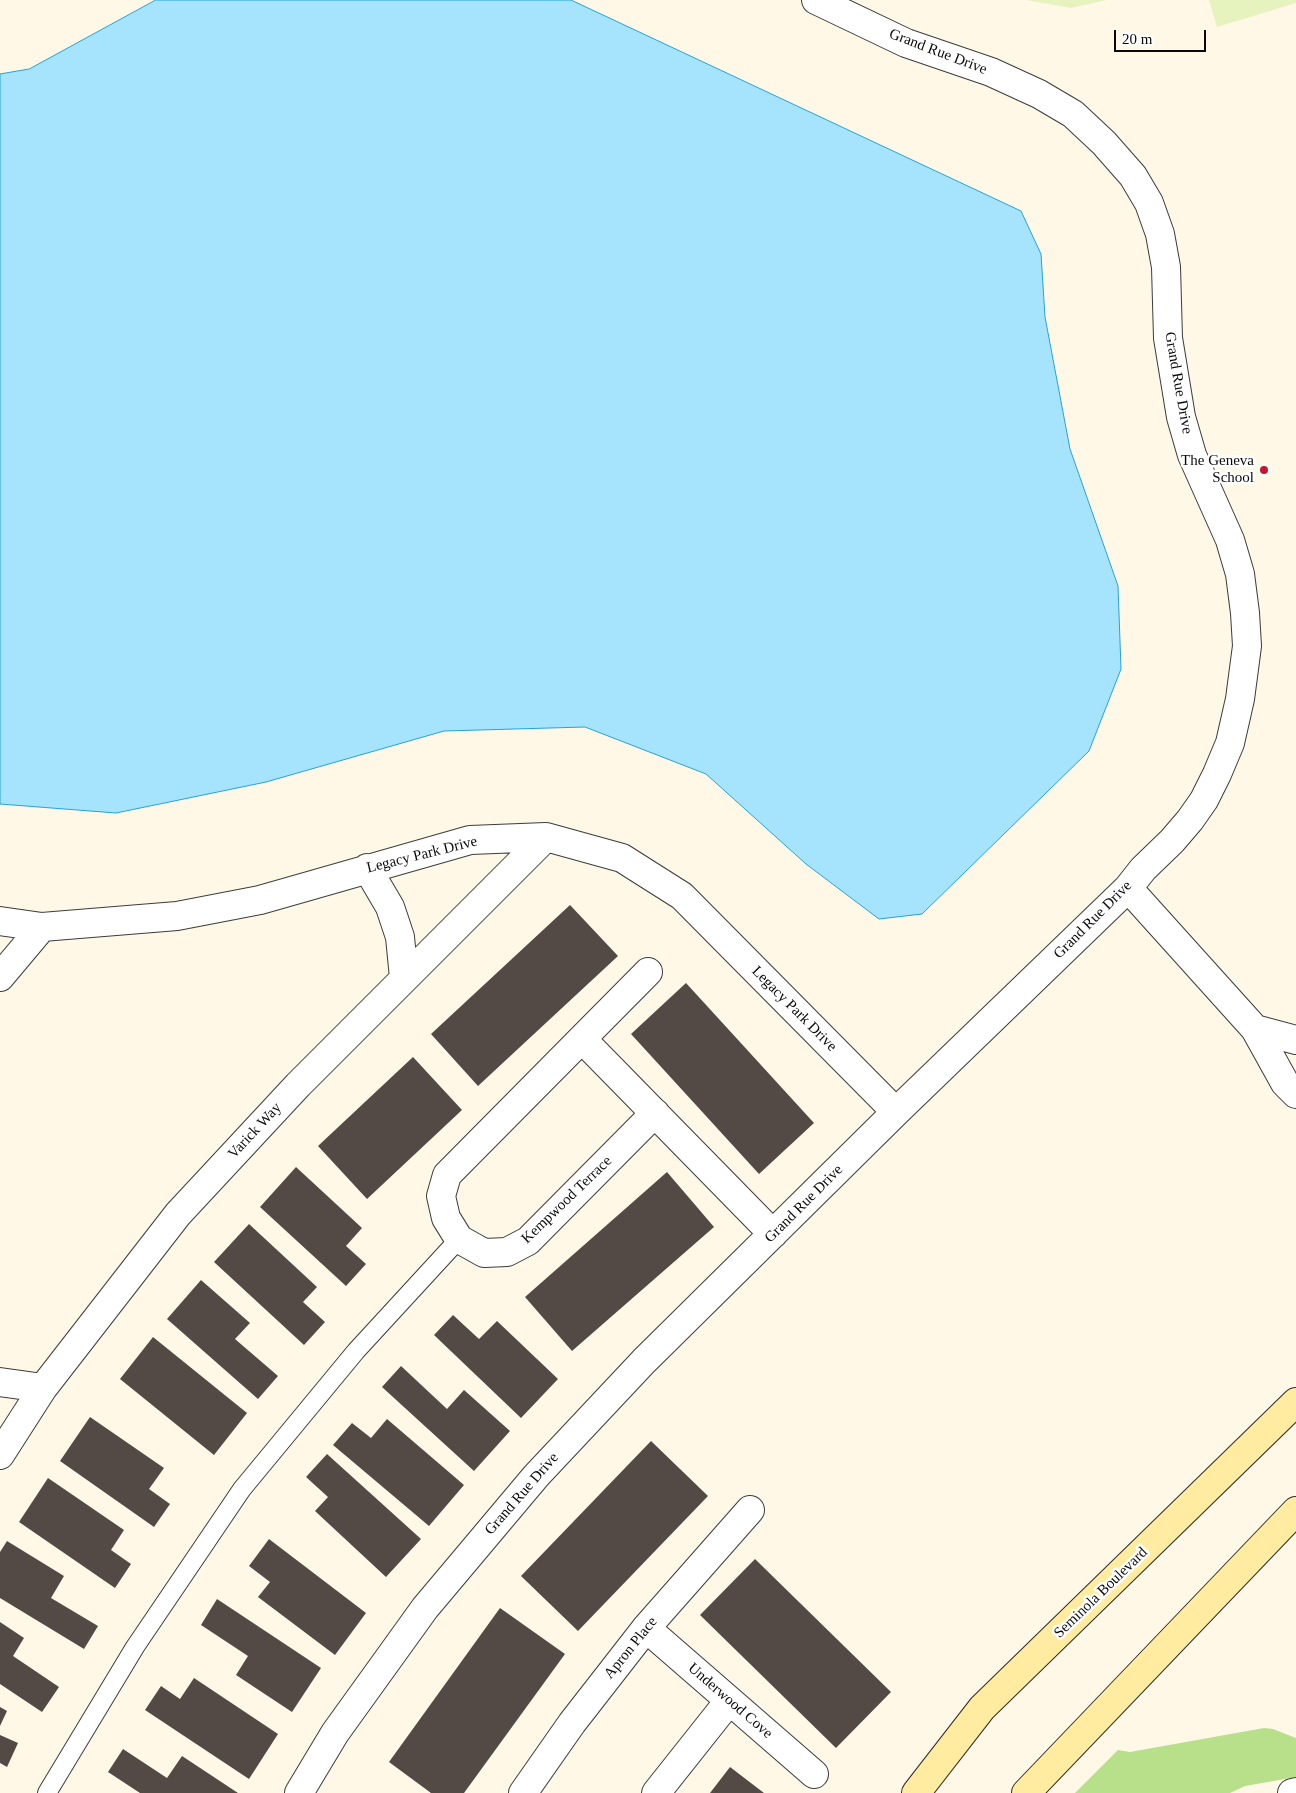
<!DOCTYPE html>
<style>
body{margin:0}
#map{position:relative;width:1296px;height:1793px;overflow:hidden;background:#fff8e6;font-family:"Times New Roman",serif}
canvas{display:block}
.scale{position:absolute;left:1114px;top:30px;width:92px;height:22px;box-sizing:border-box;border:2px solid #090909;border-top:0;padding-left:6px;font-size:15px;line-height:18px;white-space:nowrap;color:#090909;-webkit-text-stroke:4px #fff;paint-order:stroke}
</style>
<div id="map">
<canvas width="1296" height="1793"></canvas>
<div class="scale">20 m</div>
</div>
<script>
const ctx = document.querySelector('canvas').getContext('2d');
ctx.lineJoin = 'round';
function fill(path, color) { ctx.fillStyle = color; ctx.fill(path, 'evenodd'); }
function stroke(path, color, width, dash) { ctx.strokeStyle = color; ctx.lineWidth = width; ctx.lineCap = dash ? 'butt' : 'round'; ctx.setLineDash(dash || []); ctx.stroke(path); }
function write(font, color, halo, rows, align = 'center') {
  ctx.font = font + ' "Times New Roman",serif'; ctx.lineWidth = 5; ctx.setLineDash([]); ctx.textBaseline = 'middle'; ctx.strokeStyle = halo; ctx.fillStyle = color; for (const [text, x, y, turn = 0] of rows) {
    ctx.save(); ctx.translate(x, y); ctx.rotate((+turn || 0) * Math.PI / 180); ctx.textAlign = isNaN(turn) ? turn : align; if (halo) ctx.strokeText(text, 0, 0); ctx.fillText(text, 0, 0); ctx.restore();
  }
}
fill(new Path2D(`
 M1264 1728 1273 1729 1296 1738V1777L1245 1786 1230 1793H1075L1118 1750 1130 1752Z`), '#b8df8a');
fill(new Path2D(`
 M1026 0H1107L1071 8Z
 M1209 0H1296V3L1217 27Z`), '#e6f3bf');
const water = new Path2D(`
 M156 0H571L1021 211 1041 254 1045 317 1070 449 1118 586 1121 669 1089 751 922 914 879 919 806 864 706 774 585 727 444 731 266 782 116 813 0 804V74L29 69Z`);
fill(water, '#a5e4fc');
stroke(water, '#25a2da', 1);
fill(new Path2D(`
 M570 905 618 956 478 1086 431 1034Z
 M686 983 814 1123 759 1174 631 1034Z
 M413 1057 462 1110 367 1199 318 1146Z
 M296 1167 362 1228 346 1246 366 1264 346 1286 260 1207Z
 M667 1172 714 1227 572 1351 525 1297Z
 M249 1224 317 1287 303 1302 325 1322 304 1345 214 1262Z
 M201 1280 250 1323 235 1339 278 1376 258 1399 167 1319Z
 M453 1315 479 1339 497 1321 558 1379 521 1418 434 1335Z
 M153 1337 247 1413 214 1455 120 1379Z
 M401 1366 447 1409 464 1390 510 1431 474 1471 382 1387Z
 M90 1417 164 1468 149 1489 170 1504 154 1527 60 1461Z
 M387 1419 464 1485 429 1526 333 1445 352 1423 371 1438Z
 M651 1441 708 1496 578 1631 521 1576Z
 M327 1454 421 1539 386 1577 315 1511 328 1497 306 1477Z
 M48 1478 124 1530 111 1550 131 1564 115 1588 19 1522Z
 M269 1539 366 1613 335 1655 258 1597 270 1582 249 1566Z
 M7 1541 64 1576 51 1598 98 1626 84 1649 0 1598V1552Z
 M755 1559 891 1692 836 1748 700 1615Z
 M217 1599 321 1668 292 1712 236 1675 248 1656 201 1625Z
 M500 1608 565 1654 464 1793H431L389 1762Z
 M0 1622 24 1638 13 1656 59 1687 42 1712 0 1684Z
 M194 1678 278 1734 249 1779 145 1710 161 1686 180 1699Z
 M0 1707 7 1711 0 1726Z
 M0 1735 18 1743 7 1767 0 1763Z
 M123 1749 167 1778 182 1756 238 1793H140L108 1772Z
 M730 1767 764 1793H710Z`), '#534945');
const service = new Path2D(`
 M47 1793 135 1647 242 1489 356 1351 459 1239`);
const minor = new Path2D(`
 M367 868 390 907 400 937 404 978
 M1128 888 1255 1029 1285 1083 1296 1094
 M0 921 42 927 177 916 260 900 470 840 546 837 622 858 682 896 896 1112
 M648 972 447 1175 441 1196 446 1218 459 1239 484 1253 507 1252 528 1241 655 1113
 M0 977 42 927
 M1255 1029 1296 1040
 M582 1039 773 1234
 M0 1382 43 1388
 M0 1455 43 1388 178 1214 298 1085 546 837
 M646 1628 814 1774
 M299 1793 335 1733 425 1608 536 1476 644 1361 896 1112 1128 888 1143 869 1172 841 1190 820 1204 800 1217 774 1230 743 1240 699 1247 646 1245 613 1240 574 1230 540 1192 455 1181 417 1168 338 1166 267 1160 234 1149 203 1133 176 1104 143 1073 114 1039 94 991 72 906 43 816 0
 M523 1793 572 1723 646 1628 750 1510
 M656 1793 729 1701
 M1292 1793 1296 1792`);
const secondary = new Path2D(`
 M916 1793 982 1708 1296 1402
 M1026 1793 1296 1511`);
stroke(service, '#3c3c3c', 20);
stroke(minor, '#3c3c3c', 30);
stroke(secondary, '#2b2b2b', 30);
stroke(service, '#fff', 18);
stroke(minor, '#fff', 28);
stroke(secondary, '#ffeca1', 28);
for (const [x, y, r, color] of [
 [1264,470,5,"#c5162e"]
]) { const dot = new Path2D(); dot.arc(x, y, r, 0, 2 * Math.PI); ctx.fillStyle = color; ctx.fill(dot); stroke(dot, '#fff', 2); }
write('15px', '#090909', '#fff', [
 ["Grand Rue Drive",938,52,21],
 ["Grand Rue Drive",1178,383,80],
 ["Legacy Park Drive",422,855,-14],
 ["Grand Rue Drive",1093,920,-45],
 ["Legacy Park Drive",794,1009,45],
 ["Varick Way",255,1131,-47],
 ["Kempwood Terrace",567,1200,-44],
 ["Grand Rue Drive",804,1204,-45],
 ["Grand Rue Drive",522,1494,-49],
 ["Seminola Boulevard",1101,1593,-44],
 ["Apron Place",631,1648,-51],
 ["Underwood Cove",730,1701,41]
]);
write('15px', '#090909', '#fff', [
 ["The Geneva",1254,461],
 ["School",1254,478]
], 'right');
</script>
